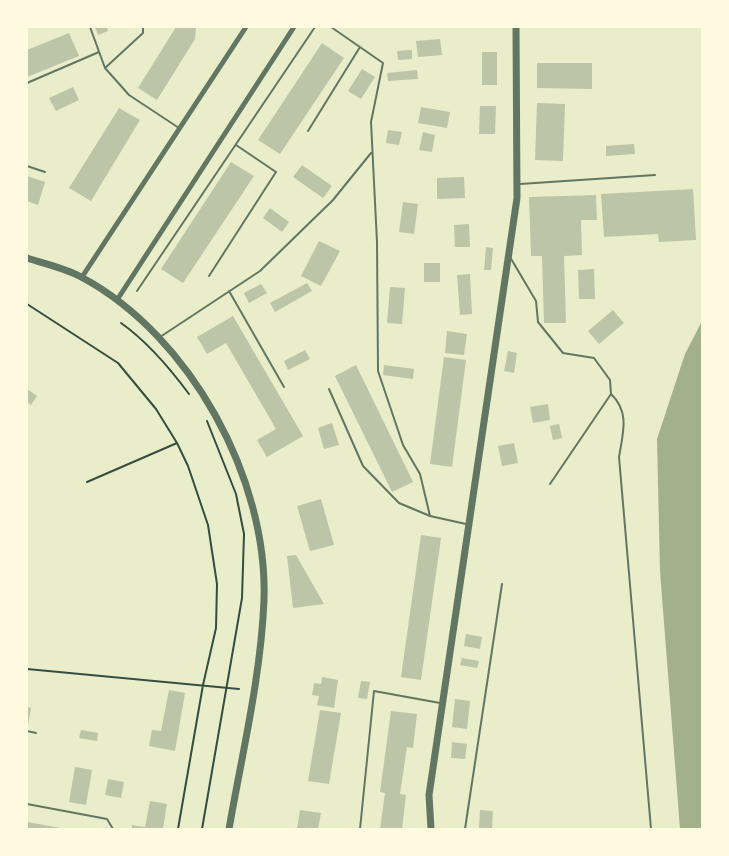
<!DOCTYPE html>
<style>
body{margin:0}
#map{position:relative;width:729px;height:856px;overflow:hidden;background:#e9edc9;font-family:Manrope,sans-serif}
canvas{display:block}
.frame{position:absolute;inset:0;border:28px solid #fefae0;pointer-events:none}
</style>
<div id="map">
<canvas width="729" height="856"></canvas>
<div class="frame"></div>
</div>
<script>
const ctx = document.querySelector('canvas').getContext('2d');
ctx.lineJoin = 'round';
function fill(path, color) { ctx.fillStyle = color; ctx.fill(path, 'evenodd'); }
function stroke(path, color, width, dash) { ctx.strokeStyle = color; ctx.lineWidth = width; ctx.lineCap = dash ? 'butt' : 'round'; ctx.setLineDash(dash || []); ctx.stroke(path); }
fill(new Path2D(`
 M702 321V829H680L660 571 657 439 685 354Z`), '#a3b18a');
fill(new Path2D(`
 M95 27H107L108 31 98 35Z
 M176 27H196L195 39 157 100 138 88Z
 M69 33 79 56 27 77V50Z
 M440 39 442 55 418 57 416 41Z
 M322 43 344 58 280 154 258 140Z
 M412 50V59L398 60 397 51Z
 M482 52H497V85H482Z
 M537 63H592V89L537 88Z
 M362 69 375 77 361 99 348 91Z
 M417 70 418 79 388 81 387 73Z
 M73 87 79 100 56 111 49 98Z
 M537 103 565 104 563 161 535 160Z
 M480 106H496L495 134H479Z
 M421 107 450 112 447 128 418 123Z
 M119 108 140 120 91 201 69 188Z
 M388 130 402 132 399 145 386 143Z
 M423 132 435 135 432 152 419 150Z
 M634 144 635 154 606 156V146Z
 M231 162 254 176 183 283 161 269Z
 M302 165 332 186 323 198 293 177Z
 M27 176 45 182 38 205 27 201Z
 M464 177 465 198 437 199V178Z
 M693 189 696 240 659 242 658 234 604 237 601 194Z
 M596 195 597 220H581L582 255 564 256 566 323H544L542 256H531L529 197Z
 M403 202 418 204 414 234 399 232Z
 M270 208 289 222 282 232 263 218Z
 M469 224 470 247H455L454 225Z
 M319 241 340 251 321 286 301 276Z
 M486 247 493 248 491 270H484Z
 M424 263H440V282H424Z
 M594 269 595 299H579L578 270Z
 M470 274 472 314 460 315 457 275Z
 M307 283 312 291 275 312 270 303Z
 M261 284 267 293 249 303 244 293Z
 M390 287 405 288 402 324 387 323Z
 M613 310 624 323 599 344 588 331Z
 M233 316 303 436 267 457 257 440 276 429 226 343 207 354 197 337Z
 M447 331 467 334 464 355 445 353Z
 M305 350 310 359 288 370 284 361Z
 M508 351 517 353 514 373 504 371Z
 M444 357 466 360 452 467 430 464Z
 M356 365 413 482 392 492 335 376Z
 M384 365 414 369 413 379 383 375Z
 M27 389 37 396 31 405 27 402Z
 M548 404 550 420 533 423 530 407Z
 M332 423 339 445 324 449 318 428Z
 M559 424 562 438 553 440 550 426Z
 M514 443 518 463 502 466 498 446Z
 M321 499 334 545 310 551 297 506Z
 M421 535 441 538 421 680 401 677Z
 M296 555 324 604 293 608 287 556Z
 M466 634 482 637 480 649 464 646Z
 M462 658 479 661 477 668 460 665Z
 M322 677 338 680 334 708 317 705 319 696 312 695 314 683 321 684Z
 M361 681 370 682 367 699 358 698Z
 M169 690 185 693 175 751 149 746 152 730 161 731Z
 M455 699 470 701 467 729 452 727Z
 M27 707 31 708 28 725H27Z
 M320 710 341 713 329 784 308 781Z
 M391 711 417 714 413 748 407 747 400 794 406 795 402 829H380L385 793 380 792Z
 M81 730 98 733 97 741 79 738Z
 M452 742 467 744 465 759 451 758Z
 M75 767 92 770 86 805 69 802Z
 M108 779 124 782 121 798 105 795Z
 M150 801 167 804 163 829H132V825L145 827Z
 M300 810 321 813 318 829H297Z
 M480 810 493 811 492 829H479Z
 M27 822 61 828V829H27Z`), '#bcc5a7');
stroke(new Path2D(`
 M27 304 118 363 156 409 177 443 188 466 208 525 217 584 216 628 203 685 178 829
 M121 323C148 342 169 367 189 394
 M87 482 177 443
 M27 669 239 689
 M202 829 242 598 244 534 236 494 207 421`), '#344e41', 2);
stroke(new Path2D(`
 M90 27 105 68 143 33V27
 M331 27 383 63 371 122 377 242 378 371 403 445 420 474 430 516 466 524
 M105 68 129 95 179 128
 M27 83 99 52
 M308 131 360 47
 M27 166 45 172
 M520 184 655 175
 M510 257 536 301 538 322 563 353 594 358 610 380 611 394 550 484
 M209 276 276 172 236 145
 M137 291 315 27
 M229 291 284 387
 M160 337 260 271 333 200 371 153
 M329 389 363 466 399 503 430 516
 M611 394C630 412 623 433 619 457L651 829
 M27 731 36 733
 M27 804 107 819 113 829
 M360 829 374 691 440 703
 M465 829 502 584`), '#617663', 2);
stroke(new Path2D(`
 M82 277 246 27
 M117 300 294 27`), '#617663', 5);
stroke(new Path2D(`
 M27 258C45 264 66 268 83 278 190 336 268 478 264 600 261 676 242 754 229 829
 M431 829 429 795 517 198 516 27`), '#617663', 7);
</script>
